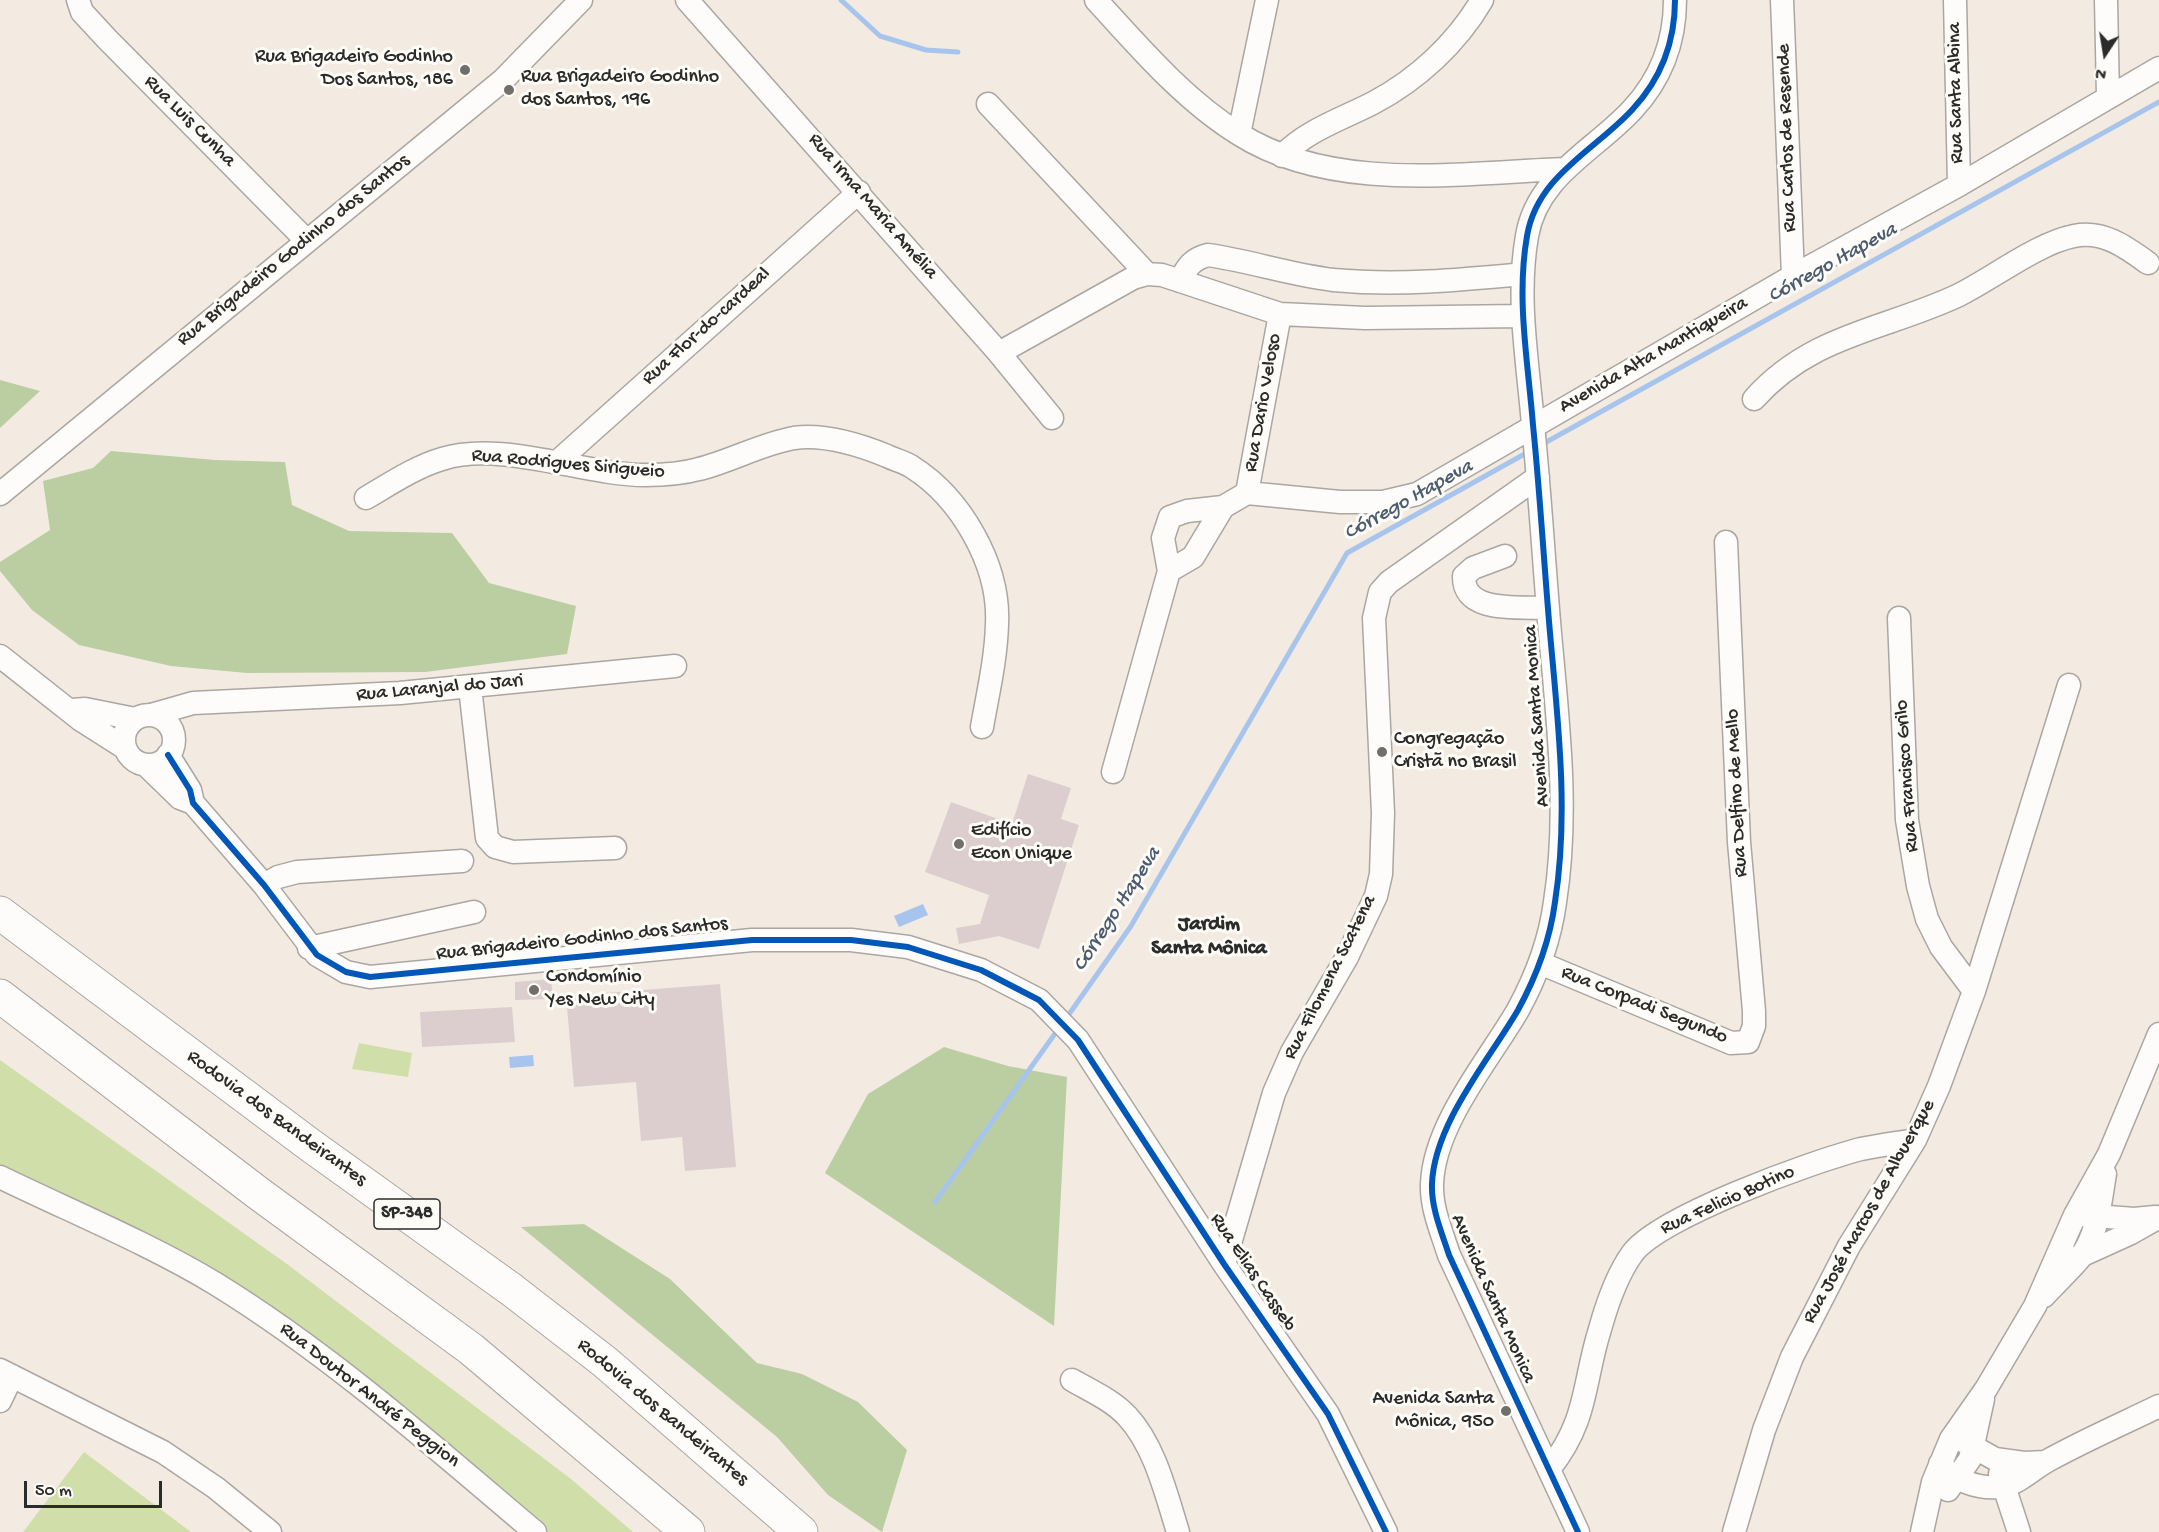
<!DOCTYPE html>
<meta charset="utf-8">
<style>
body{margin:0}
#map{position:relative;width:2159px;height:1532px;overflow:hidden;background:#f3ebe2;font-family:"Gochi Hand",sans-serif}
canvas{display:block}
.north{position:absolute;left:2075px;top:24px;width:60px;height:60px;-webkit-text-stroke:4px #fdfcf7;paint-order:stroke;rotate:192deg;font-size:16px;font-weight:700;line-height:24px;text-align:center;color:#2b2b2b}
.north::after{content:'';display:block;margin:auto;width:21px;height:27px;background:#2b2b2b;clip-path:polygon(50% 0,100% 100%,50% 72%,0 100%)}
.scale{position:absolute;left:24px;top:1481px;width:138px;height:27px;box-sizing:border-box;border:3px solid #2b2b2b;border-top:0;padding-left:8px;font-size:18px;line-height:21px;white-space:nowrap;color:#2b2b2b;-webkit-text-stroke:4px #fdfcf7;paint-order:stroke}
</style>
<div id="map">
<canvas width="2159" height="1532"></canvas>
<div class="north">N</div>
<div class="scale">50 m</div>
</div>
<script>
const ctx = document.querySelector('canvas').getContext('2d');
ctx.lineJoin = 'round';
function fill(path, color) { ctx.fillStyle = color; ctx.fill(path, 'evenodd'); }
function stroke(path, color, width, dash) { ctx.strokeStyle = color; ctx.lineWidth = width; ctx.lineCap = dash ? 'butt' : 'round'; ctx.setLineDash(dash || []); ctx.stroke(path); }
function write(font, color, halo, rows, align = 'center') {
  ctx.font = font + ' "Gochi Hand",sans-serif'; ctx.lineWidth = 6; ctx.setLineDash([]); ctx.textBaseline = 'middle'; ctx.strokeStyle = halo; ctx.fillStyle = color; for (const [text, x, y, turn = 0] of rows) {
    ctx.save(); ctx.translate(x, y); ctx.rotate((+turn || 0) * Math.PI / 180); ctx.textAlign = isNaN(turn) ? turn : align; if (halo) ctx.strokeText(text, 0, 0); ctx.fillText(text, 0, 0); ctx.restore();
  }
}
fill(new Path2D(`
 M359 1043 412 1053 408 1077 352 1069Z
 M0 1060 287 1264 571 1479 633 1532H544L337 1355 0 1172Z
 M84 1452 191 1532H23Z`), '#d0deaa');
fill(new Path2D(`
 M0 380 40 391 0 428Z
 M111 451 215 460 285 462 292 505 349 531 452 533 489 583 576 606 567 654 425 672 247 673 171 666 79 645 32 610 0 571V562L50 530 43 481 93 468Z
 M944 1047 1008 1066 1067 1077 1054 1326 825 1173 868 1094Z
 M584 1224 670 1279 757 1363 802 1374 858 1402 907 1450 882 1532 828 1495 777 1437 521 1227Z`), '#bbcea1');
fill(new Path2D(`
 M923 904 928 915 899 927 894 916Z
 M533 1055 534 1066 510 1068 509 1057Z`), '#a7c4ec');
stroke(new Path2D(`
 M841 0 880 36 926 50 958 52
 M1541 445 2159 102
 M1065 1020 1131 926 1347 553 1530 451
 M935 1202 1059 1028`), '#a7c4ec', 5);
fill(new Path2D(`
 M1028 774 1071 788 1061 819 1079 825 1039 949 999 936 959 944 956 928 980 924 989 895 925 872 951 802 1012 824Z
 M551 979 553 999 515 1000V982Z
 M720 984 736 1167 685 1171 682 1137 641 1141 636 1082 574 1087 566 996Z
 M512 1007 515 1042 422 1047 420 1012Z`), '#dccece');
const minor = new Path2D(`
 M78 0 82 12 107 39 307 241
 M687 0 999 353 1052 418
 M1096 0C1139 47 1184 100 1239 134 1332 193 1460 173 1564 169
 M1782 0 1793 276
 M1955 0 1959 185
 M2106 0 2108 97
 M988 104 1147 274
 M1239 134 1267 0
 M1282 156C1307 130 1342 119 1373 103 1417 80 1457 43 1482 0
 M1180 281C1187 267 1192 259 1208 255 1250 261 1291 275 1334 280 1398 286 1460 280 1523 274
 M999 353 1133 278 1147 274 1162 275 1280 314 1365 318 1522 316
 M1754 399C1812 334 1885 330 1959 295 1993 278 2038 243 2074 236 2103 230 2126 247 2148 263
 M556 463 859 192
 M1247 493 1280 314
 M0 494 503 80 581 0
 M366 498C390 484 415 467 442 459 501 440 584 475 645 475 663 475 681 474 699 469 731 461 761 444 794 438 823 434 860 445 887 456 895 460 905 462 912 467 961 498 1000 565 997 624 996 659 988 693 982 727
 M1505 556 1473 568 1464 576C1463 615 1522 606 1548 608
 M1169 571 1193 557 1223 507
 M1899 618 1907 820 1918 886 1927 919 1941 947 1974 991
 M0 656 81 720 125 748
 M470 687 487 838 495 847 513 852 615 848
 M72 710 85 709 135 719
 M151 715 193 703 400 693 675 666
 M124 740a25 25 0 1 1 50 0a25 25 0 1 1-50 0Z
 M168 755 190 790 193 803 264 885 317 955 346 972 370 977 752 940H851L908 947 981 970 1039 1000 1078 1040 1224 1264 1328 1414 1386 1532
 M146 765 180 798 193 803
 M1113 772 1169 571 1163 538 1170 517 1187 511 1223 507 1247 493 1340 502H1383L1417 494 1793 276 1959 185 2159 68
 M264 885 278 877 297 872 462 861
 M309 948 474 912
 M1540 963 1731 1043 1748 1042 1754 1026V1011L1739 842 1726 542
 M0 1177C72 1212 148 1243 216 1284 331 1355 432 1445 535 1532
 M2083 1215 2134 1219 2155 1217
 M2078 1257 2131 1233 2159 1217
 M1224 1264 1274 1093 1292 1052 1347 957 1376 896 1381 874 1383 813 1374 618 1380 592 1389 582 1538 477
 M2044 1296C2056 1283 2069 1271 2080 1258 2098 1234 2100 1203 2105 1174
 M0 1370 163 1452 216 1488 270 1532
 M1072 1380C1091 1391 1112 1400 1127 1416 1155 1446 1166 1494 1178 1532
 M0 1401 12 1376
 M1963 1441 1995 1459 2024 1463 2045 1462
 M1940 1464C1953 1480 1981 1491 2003 1486 2019 1483 2033 1469 2047 1461 2083 1441 2122 1424 2159 1406
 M1550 1468C1588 1420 1583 1383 1600 1329 1607 1304 1617 1275 1632 1254 1658 1217 1814 1161 1861 1149 1879 1145 1897 1143 1915 1140
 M2000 1474 2019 1532
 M1948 1490 1970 1459 1983 1399
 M1578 1532 1449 1255C1442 1233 1431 1208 1432 1184 1434 1124 1489 1060 1518 1010 1536 977 1550 940 1555 902 1569 813 1558 722 1550 633 1544 564 1540 494 1533 425 1528 362 1516 299 1527 236 1537 176 1594 151 1632 110 1661 79 1675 42 1675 0
 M1734 1532 1764 1430 1792 1357 1849 1246 1915 1140 1939 1086 1974 991 2069 685
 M1922 1532 1933 1482 1951 1439 1986 1389 2035 1306 2075 1215 2109 1154 2159 1034`);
const highway = new Path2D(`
 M0 913 310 1145 512 1290 605 1362 801 1532
 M0 996 258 1193 471 1349 688 1532`);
stroke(minor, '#aba6a1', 25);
stroke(highway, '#aba6a1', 35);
stroke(minor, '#fdfcfb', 22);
stroke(highway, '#fdfcfb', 33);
stroke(new Path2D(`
 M168 755 190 790 193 803 264 885 317 955 346 972 370 977 752 940H851L908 947 981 970 1039 1000 1078 1040 1224 1264 1328 1414 1386 1532
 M1578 1532 1449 1255C1442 1233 1431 1208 1432 1184 1434 1124 1489 1060 1518 1010 1536 977 1550 940 1555 902 1569 813 1558 722 1550 633 1544 564 1540 494 1533 425 1528 362 1516 299 1527 236 1537 176 1594 151 1632 110 1661 79 1675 42 1675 0`), '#0057b8', 6);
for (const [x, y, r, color] of [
 [465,70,6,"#716e6b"],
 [509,90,6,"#716e6b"],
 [1382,752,6,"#716e6b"],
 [959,844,6,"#716e6b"],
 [534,990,6,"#716e6b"],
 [1506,1411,6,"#716e6b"]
]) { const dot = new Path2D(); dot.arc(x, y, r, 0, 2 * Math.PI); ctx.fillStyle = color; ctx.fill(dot); stroke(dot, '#fdfcf7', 2); }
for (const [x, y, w] of [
 [407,1214,66]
]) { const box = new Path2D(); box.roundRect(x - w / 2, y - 15, w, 30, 4.5); ctx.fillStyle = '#fdfcf7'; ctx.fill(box); stroke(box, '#2b2b2b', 1.5); }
write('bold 18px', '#2b2b2b', null, [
 ["SP-348",407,1214]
]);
write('20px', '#2b2b2b', '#fdfcf7', [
 ["Rua Brigadeiro Godinho",453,58,"right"],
 ["Dos Santos, 186",453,81,"right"],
 ["Rua Brigadeiro Godinho",521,78],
 ["dos Santos, 196",521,101],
 ["Congregação",1394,740],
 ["Cristã no Brasil",1394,763],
 ["Edifício",971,832],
 ["Econ Unique",971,855],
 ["Condomínio",546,978],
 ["Yes New City",546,1001],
 ["Avenida Santa",1494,1400,"right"],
 ["Mônica, 950",1494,1423,"right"]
], 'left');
write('20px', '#2b2b2b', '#fdfcf7', [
 ["Rua Santa Albina",1957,93,-91],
 ["Rua Luis Cunha",189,122,45],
 ["Rua Carlos de Resende",1788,138,-92],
 ["Rua Irma Maria Amélia",872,207,49],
 ["Rua Brigadeiro Godinho dos Santos",294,251,-39],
 ["Rua Flor-do-cardeal",707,327,-42],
 ["Avenida Alta Mantiqueira",1654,356,-30],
 ["Rua Dario Veloso",1264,403,-80],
 ["Rua Rodrigues Sirigueio",568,465,5],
 ["Rua Laranjal do Jari",440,689,-5],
 ["Avenida Santa Monica",1538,716,-94],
 ["Rua Francisco Grilo",1908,776,-94],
 ["Rua Delfino de Mello",1738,793,-93],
 ["Rua Brigadeiro Godinho dos Santos",582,940,-6],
 ["Rua Filomena Scatena",1331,978,-63],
 ["Rua Corpadi Segundo",1644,1006,22],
 ["Rodovia dos Bandeirantes",276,1119,36],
 ["Rua Felicio Botino",1728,1201,-24],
 ["Rua José Marcos de Albuerque",1870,1212,-61],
 ["Rua Elias Casseb",1252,1273,56],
 ["Avenida Santa Monica",1492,1299,66],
 ["Rua Doutor André Peggion",369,1396,38],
 ["Rodovia dos Bandeirantes",662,1413,40]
]);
write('italic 21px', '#4b5b70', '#fdfcf7', [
 ["Córrego Itapeva",1833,264,-29],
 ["Córrego Itapeva",1409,501,-29],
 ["Córrego Itapeva",1118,910,-57]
]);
write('bold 21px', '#2b2b2b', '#fdfcf7', [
 ["Jardim",1209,926],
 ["Santa Mônica",1209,950]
]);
</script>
